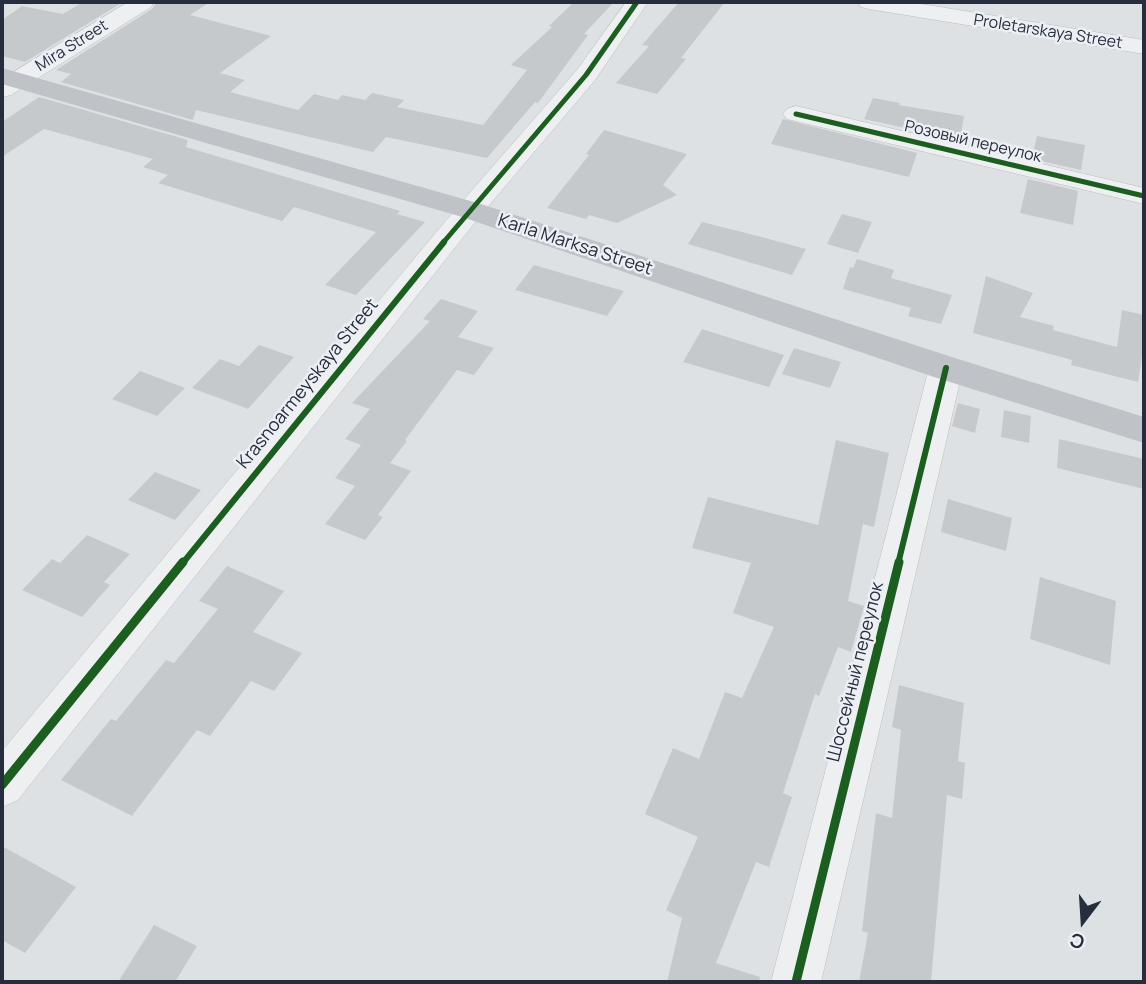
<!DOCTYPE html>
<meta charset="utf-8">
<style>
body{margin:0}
#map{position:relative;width:1146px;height:984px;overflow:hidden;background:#dee1e4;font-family:Manrope,sans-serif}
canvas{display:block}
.frame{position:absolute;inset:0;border:4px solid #262d3c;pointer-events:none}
.north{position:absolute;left:1048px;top:886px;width:70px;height:70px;-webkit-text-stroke:5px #eceff4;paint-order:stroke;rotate:197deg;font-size:19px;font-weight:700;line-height:28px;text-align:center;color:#262d3c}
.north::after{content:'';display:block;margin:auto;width:24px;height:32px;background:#262d3c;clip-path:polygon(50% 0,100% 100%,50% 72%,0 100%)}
</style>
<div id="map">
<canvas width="1146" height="984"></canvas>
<div class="frame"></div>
<div class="north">С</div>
</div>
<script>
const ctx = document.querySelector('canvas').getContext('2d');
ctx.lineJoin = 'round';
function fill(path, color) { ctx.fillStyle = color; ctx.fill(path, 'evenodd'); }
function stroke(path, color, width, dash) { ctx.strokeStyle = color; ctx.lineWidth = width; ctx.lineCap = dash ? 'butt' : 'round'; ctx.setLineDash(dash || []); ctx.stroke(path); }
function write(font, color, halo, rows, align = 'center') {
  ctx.font = font + ' Manrope,sans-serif'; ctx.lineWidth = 5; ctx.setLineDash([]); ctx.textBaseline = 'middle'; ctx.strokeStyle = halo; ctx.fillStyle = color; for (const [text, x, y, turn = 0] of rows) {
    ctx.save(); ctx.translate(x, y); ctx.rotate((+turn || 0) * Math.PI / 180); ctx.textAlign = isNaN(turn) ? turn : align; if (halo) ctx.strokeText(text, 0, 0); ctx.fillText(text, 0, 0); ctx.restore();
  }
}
fill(new Path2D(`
 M83 2H123L25 62 2 56V20L22 6 63 14Z
 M157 2H210L190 15 271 36 220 73 245 80 230 92 298 110 314 94 338 100 342 95 365 100 372 93 404 100 397 107 483 125 527 70 511 65 552 27 549 26 574 2H614L584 34 588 35 538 103 535 102 487 158 386 137 373 152 196 110 193 120 61 82 71 74 56 70 152 9Z
 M679 2H725L681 58 686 59 657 94 616 83 649 46 642 45Z
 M39 97 188 140 186 147 400 211 397 214 425 222 356 295 325 285 376 232 294 207 282 221 158 183 168 175 143 167 153 159 44 129 2 157V122Z
 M873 98 900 103 899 105 964 116 960 140 864 119Z
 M783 119 917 153 909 177 771 144Z
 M604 130 687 154 663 185 677 195 617 223 589 215 586 219 547 208 589 155 586 154Z
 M1037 136 1085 145 1081 170 1032 159Z
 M1028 179 1078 191 1073 225 1020 213Z
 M842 214 872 222 858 253 827 244Z
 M702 222 754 235 806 249 792 275 688 244Z
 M857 259 894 270 891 278 952 295 941 324 908 316 911 308 843 289 850 267 853 268Z
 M534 265 592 282 624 291 607 316 515 290Z
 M986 276 1033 293 1020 317 1054 326 1053 330 1117 347 1122 310 1144 315V343L1138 382 1071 365 1072 360 973 333Z
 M441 299 478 311 458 337 494 348 474 375 457 370 405 440 407 441 390 463 411 471 378 515 383 517 365 540 325 524 355 486 335 478 361 445 345 439 370 409 352 403 430 321 423 319Z
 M702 329 784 355 769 387 683 362Z
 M259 345 294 357 248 409 192 388 220 359 239 366Z
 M794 348 841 362 830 388 782 374Z
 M140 371 185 388 157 416 112 399Z
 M958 403 980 409 975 433 952 426Z
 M1004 410 1031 416 1029 443 1001 437Z
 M1059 439 1144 459V489L1057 468Z
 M836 440 889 453 874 527 863 524 848 601 864 606 851 652 838 647 819 696 815 694 783 793 792 797 769 867 756 862 716 963 760 977 759 982H667L682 918 666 910 698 837 645 814 673 748 699 759 725 692 742 698 774 627 733 613 751 563 692 548 708 497 818 525Z
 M155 472 201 490 175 520 128 500Z
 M948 499 1012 518 1006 551 941 532Z
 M87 535 130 554 104 582 110 585 82 617 22 590 52 559 60 563Z
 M227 566 284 591 253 632 302 653 274 691 251 681 210 736 197 730 132 816 61 780 111 719 116 721 166 660 174 663 218 609 199 601Z
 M1040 577 1116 601 1110 665 1030 639Z
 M899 685 964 703 958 761 965 763 962 799 947 795 931 982H859L868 933 862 931 876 813 892 818 901 730 892 727Z
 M2 846 76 887 25 953 2 940Z
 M154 925 197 946 175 982H118Z`), '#c6c9cc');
const street = new Path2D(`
 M128 2H154L151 7 11 95 2 97V79Z
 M626 2H648L595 80 480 216 18 800 2 807V751L460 204 577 70Z
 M858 2H909L1144 40V54L869 9 861 7Z
 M796 106 1144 188V204L787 119 783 114 787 109Z
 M946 356 958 360 963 368 821 982H771L929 368 934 360Z`);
stroke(street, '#bbbdc0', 1);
fill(street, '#eeeff1');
fill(new Path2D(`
 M2 68 481 204 958 359 1144 417V443L934 377 459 216 2 84Z`), '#bfc2c7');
stroke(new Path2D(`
 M796 114 1144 196
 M442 244 586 75 637 2`), '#1b5e20', 5);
stroke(new Path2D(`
 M182 564 444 242
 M898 564 946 368`), '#1b5e20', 6);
stroke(new Path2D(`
 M2 785 183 562
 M796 982 899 562`), '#1b5e20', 9);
write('16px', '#262d3c', '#eceff4', [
 ["Proletarskaya Street",1048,32,9],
 ["Mira Street",72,46,-32],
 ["Розовый переулок",973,142,13]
]);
write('18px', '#262d3c', '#eceff4', [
 ["Karla Marksa Street",575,245,18],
 ["Krasnoarmeyskaya Street",308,384,-51],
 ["Шоссейный переулок",856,672,-76]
]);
</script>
